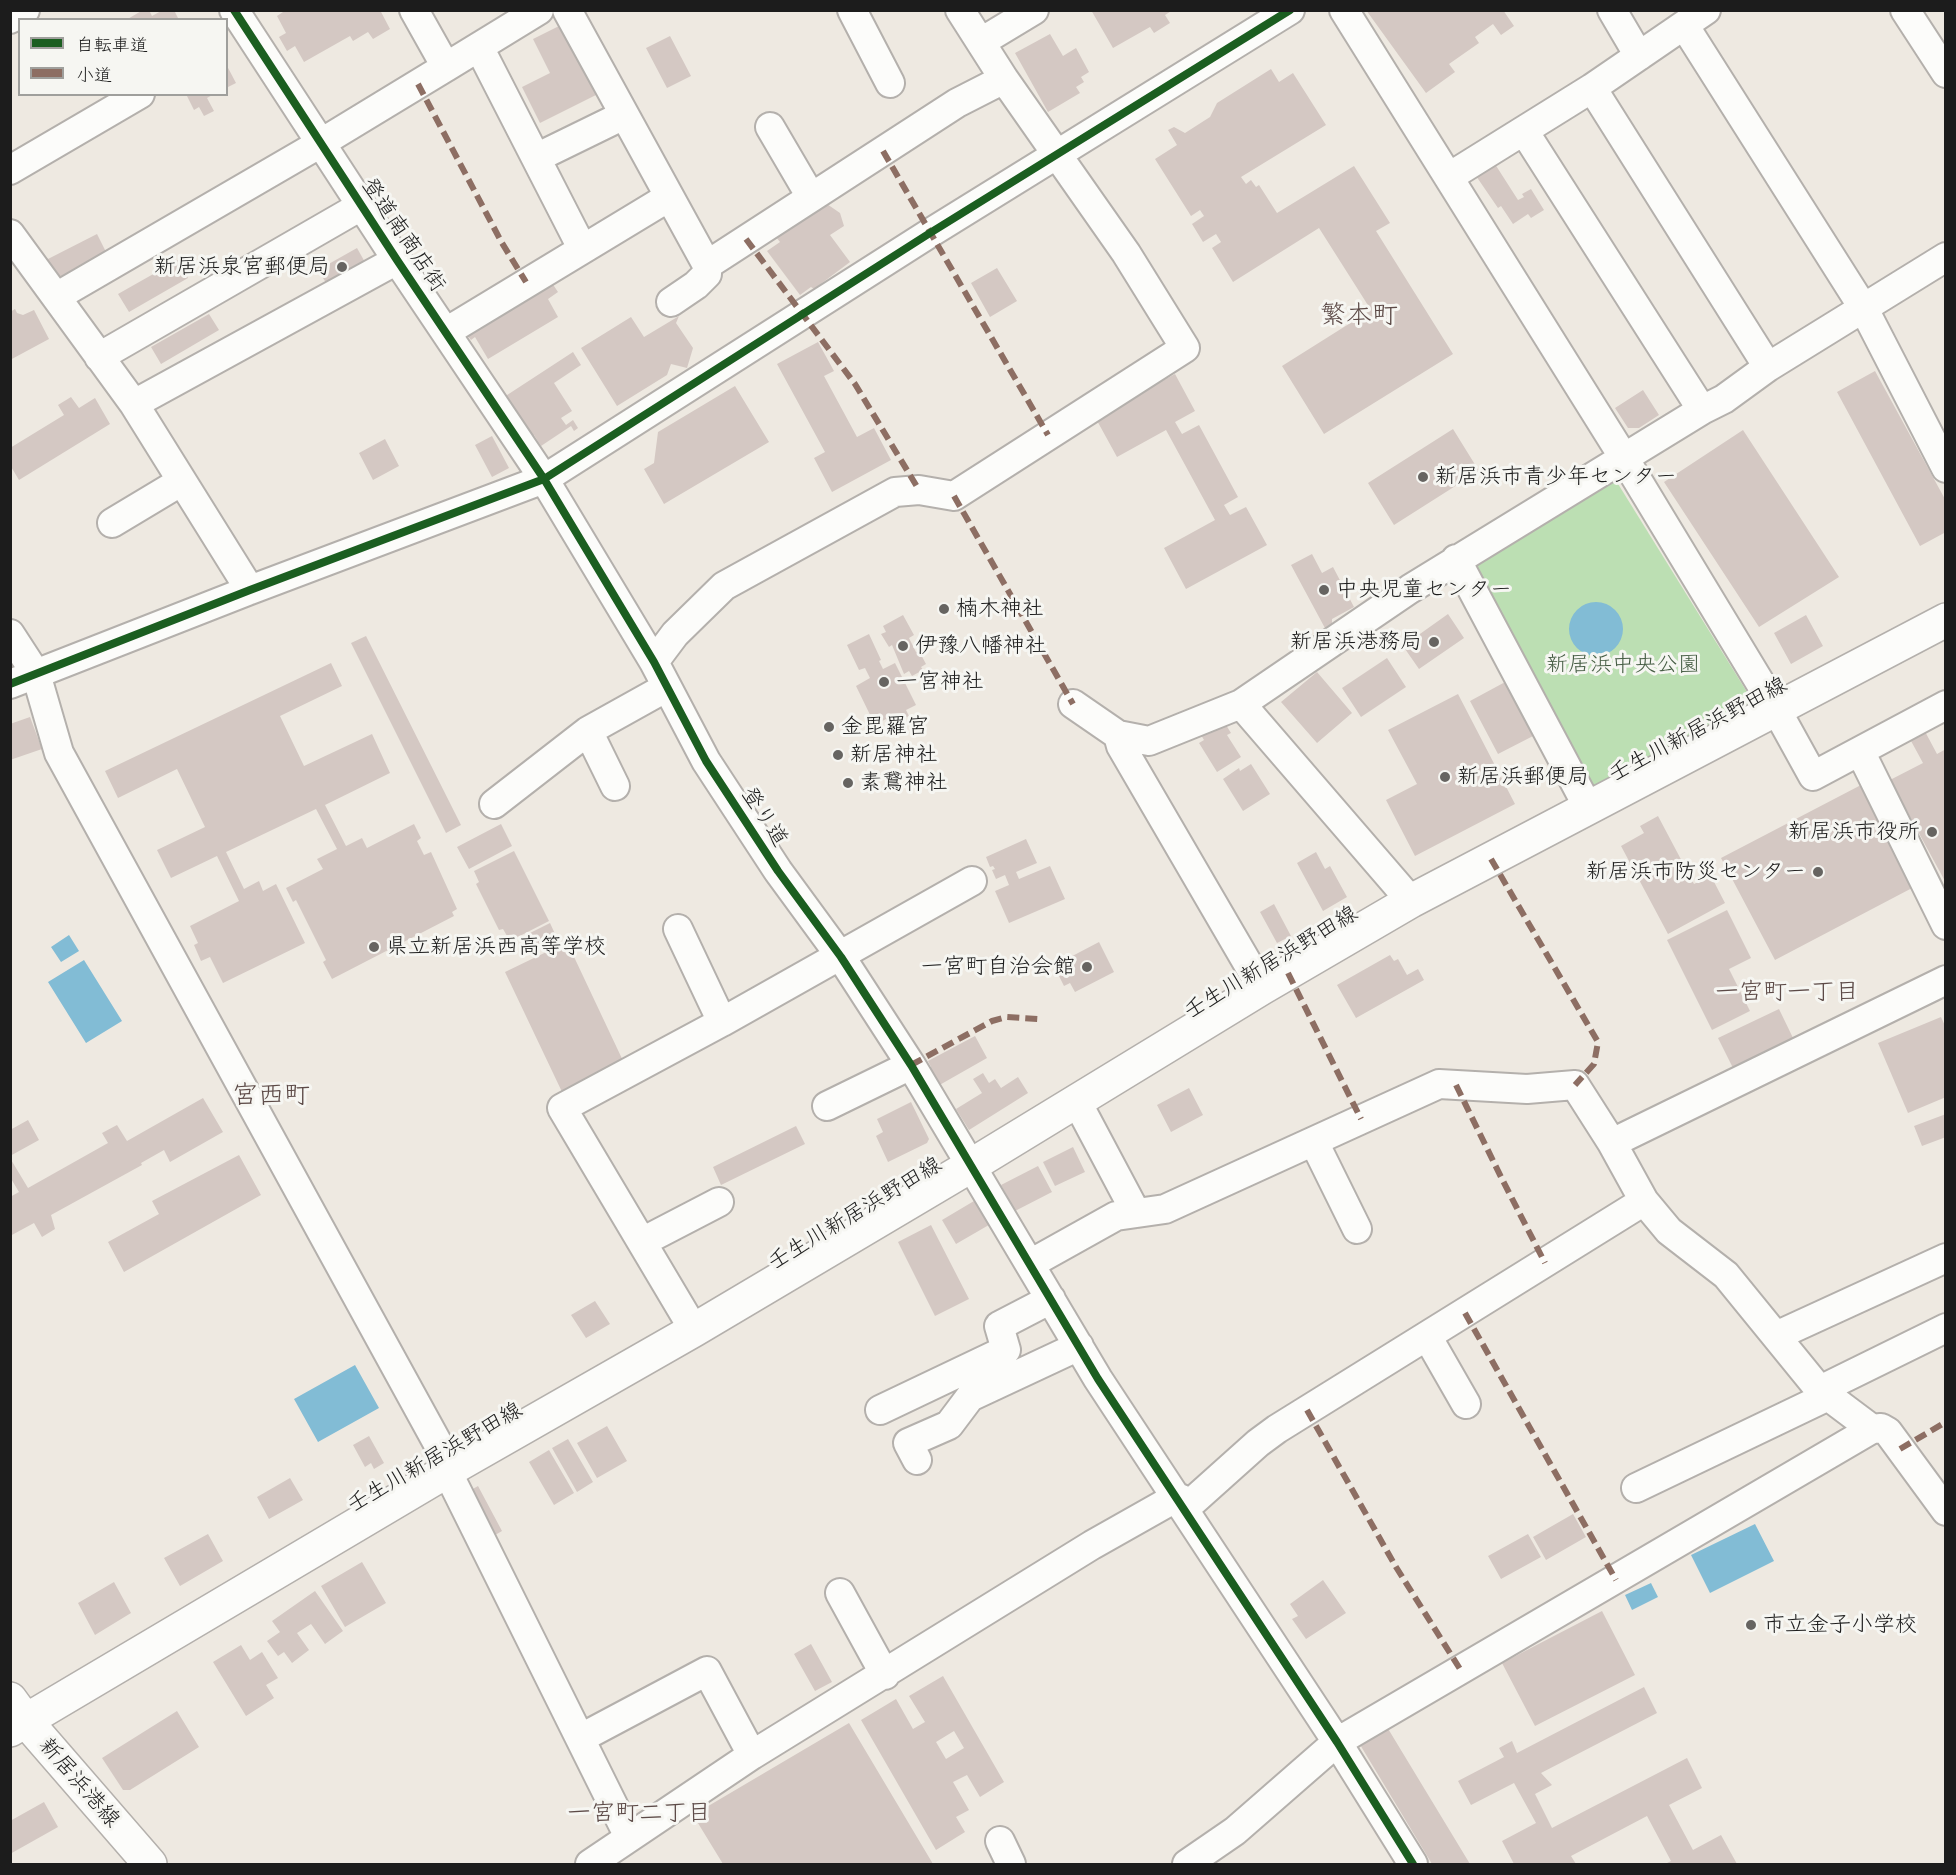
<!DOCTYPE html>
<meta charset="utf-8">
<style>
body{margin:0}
#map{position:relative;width:1956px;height:1875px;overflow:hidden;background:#eee9e1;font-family:"Patrick Hand","Klee One",sans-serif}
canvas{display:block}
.frame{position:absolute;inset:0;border:12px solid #1c1c1c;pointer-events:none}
.legend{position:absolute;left:18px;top:18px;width:210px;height:78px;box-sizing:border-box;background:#f6f6f2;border:2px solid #9f9f9c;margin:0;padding:8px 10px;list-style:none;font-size:18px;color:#1c1c1c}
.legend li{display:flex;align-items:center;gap:12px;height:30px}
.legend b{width:30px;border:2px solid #9f9f9c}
</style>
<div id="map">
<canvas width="1956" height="1875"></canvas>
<div class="frame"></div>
<ul class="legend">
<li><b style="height:8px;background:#1b5e20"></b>自転車道</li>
<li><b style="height:8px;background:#8d6e63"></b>小道</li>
</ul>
</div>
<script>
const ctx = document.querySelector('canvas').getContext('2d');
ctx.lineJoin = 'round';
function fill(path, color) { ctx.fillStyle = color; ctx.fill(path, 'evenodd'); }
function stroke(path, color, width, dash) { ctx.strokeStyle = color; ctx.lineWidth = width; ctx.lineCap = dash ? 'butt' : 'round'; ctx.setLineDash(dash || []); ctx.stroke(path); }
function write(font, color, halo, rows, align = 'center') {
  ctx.font = font + ' "Patrick Hand","Klee One",sans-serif'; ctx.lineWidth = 6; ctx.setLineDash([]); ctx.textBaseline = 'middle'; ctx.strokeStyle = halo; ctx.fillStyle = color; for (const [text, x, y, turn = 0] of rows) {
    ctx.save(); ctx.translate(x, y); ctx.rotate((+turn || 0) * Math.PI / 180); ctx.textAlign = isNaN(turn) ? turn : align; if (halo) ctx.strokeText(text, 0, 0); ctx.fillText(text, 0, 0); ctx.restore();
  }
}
fill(new Path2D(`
 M1615 479 1747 692 1749 702 1746 708 1592 788 1467 564Z`), '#bcdfb3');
fill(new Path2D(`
 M1569 629a27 27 0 1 1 54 0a27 27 0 1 1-54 0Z
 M69 935 79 951 61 962 51 947Z
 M84 960 122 1021 86 1043 48 982Z
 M355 1365 379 1408 318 1442 294 1399Z
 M1755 1524 1774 1561 1710 1593 1691 1555Z
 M1651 1583 1658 1597 1632 1610 1625 1595Z`), '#82bcd5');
fill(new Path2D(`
 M143 10H149L152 16 163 10H174L179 20H126Z
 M286 10H380L390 29 373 39 368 32 353 41 350 36 304 62 295 46 287 51 279 37 286 33 277 16Z
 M1091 10H1173L1165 15 1170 23 1154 33 1150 27 1113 48Z
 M1366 10H1503L1514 26 1501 35 1493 24 1475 37 1479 43 1449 64 1455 72 1426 93Z
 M563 24 598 94 540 123 522 87 550 73 533 39Z
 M1050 34 1063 56 1076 48 1089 72 1081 77 1084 82 1076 87 1080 93 1048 112 1015 53Z
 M670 36 691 76 667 88 646 48Z
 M226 64 236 83 226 88Z
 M1271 69 1279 82 1293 73 1326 125 1241 177 1246 184 1251 180 1256 187 1259 185 1277 213 1354 166 1390 223 1376 231 1453 354 1324 434 1282 366 1371 310 1319 228 1233 282 1212 248 1221 242 1216 234 1203 242 1192 224 1204 216 1200 210 1191 216 1155 159 1177 145 1168 130 1174 127 1185 133 1210 117 1217 103Z
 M186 94H214L207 98 214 111 204 116 199 107 194 110Z
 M1493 161 1518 200 1524 197 1522 194 1531 189 1544 210 1531 218 1528 214 1513 224 1501 206 1498 208 1474 173Z
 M824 202 840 213 844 226 830 235 850 262 814 289 811 287 800 295 767 251 780 242 776 237Z
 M97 234 107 254 56 280 46 260Z
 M357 248 366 264 328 286 318 270Z
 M178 260 188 278 129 312 118 294Z
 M997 268 1017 301 990 317 971 283Z
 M552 283 558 292 548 299 558 317 488 359 475 337 471 340 467 335Z
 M15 309 17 313 23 315 34 310 49 339 10 360V312Z
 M209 314 219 330 161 364 151 347Z
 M679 316 676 323 693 348 687 368 671 364 667 375 617 406 581 348 631 317 644 337Z
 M818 342 834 371 824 376 857 437 874 428 891 460 832 492 814 458 825 452 777 364Z
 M573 352 581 365 554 383 572 411 561 418 566 425 573 420 578 428 574 431 571 426 541 446 534 435 528 439 501 399Z
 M1875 371 1946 501V532L1920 546 1837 392Z
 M1175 374 1195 411 1175 422 1182 434 1199 425 1238 497 1224 505 1230 515 1246 507 1267 545 1186 589 1164 548 1215 520 1166 430 1117 457 1095 417Z
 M735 386 769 442 664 504 644 469 654 463 658 432Z
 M1643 390 1659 415 1639 428H1628L1615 408Z
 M71 397 79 408 95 398 110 424 19 480 10 465V448L64 415 58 405Z
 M1453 429 1479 471 1394 525 1368 483Z
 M1743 430 1839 577 1759 627 1664 482Z
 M492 436 509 468 492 477 475 445Z
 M385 439 399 466 373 480 359 453Z
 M1312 554 1322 573 1333 567 1354 607 1332 619V627L1326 630 1291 565Z
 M1448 614 1464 638 1419 669 1403 646Z
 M903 615 914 635 909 638 916 652 919 651 926 664 921 667 923 670 912 676 909 671 904 674 892 645 889 647 881 634 886 632 883 626Z
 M1806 615 1823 646 1791 664 1774 633Z
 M869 634 881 660 879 661 883 669 895 663 916 705 906 710 909 716 889 725 886 719 875 725 856 686 870 678 865 668 859 670 847 645Z
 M366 636 461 825 446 833 351 643Z
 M1387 658 1406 687 1361 717 1342 688Z
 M331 663 342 686 280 716 304 766 372 734 390 773 325 805 346 846 362 838 367 848 414 824 421 838 417 841 424 855 431 852 457 909 452 912 454 916 332 979 323 962 326 960 296 900 293 902 286 888 323 869 317 859 337 849 316 809 226 852 244 889 259 881 263 891 276 884 305 943 223 983 210 957 201 961 194 945 198 943 190 926 239 901 217 856 171 878 157 850 205 827 177 769 118 798 105 771Z
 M1317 672 1352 713 1317 743 1281 702Z
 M1507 681 1535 735 1498 754 1470 701Z
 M1458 694 1515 804 1415 856 1386 800 1417 784 1388 730Z
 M1913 709 1937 754 1946 749V883L1890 780 1923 763 1898 717Z
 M30 717 42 749 10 760V724Z
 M1217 725 1221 728 1226 725 1231 733 1227 735 1241 757 1217 772 1199 743 1204 740 1201 735Z
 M1251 764 1270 794 1243 811 1223 779 1239 768 1240 771Z
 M1861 785 1914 887 1775 960 1721 858Z
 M1658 816 1694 884 1711 876 1725 903 1668 934 1621 846 1644 833 1640 826Z
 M501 824 512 846 469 869 457 847Z
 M1026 839 1037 863 1016 872 1019 879 1050 866 1065 899 1009 923 995 891 1009 885 1005 875 996 879 992 870 995 869 993 866 990 867 986 857Z
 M514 851 549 921 510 941 503 929 499 930 476 884 479 882 474 871Z
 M1316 852 1325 869 1330 866 1347 897 1323 911 1297 863Z
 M1274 904 1291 936 1277 943 1260 912Z
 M1727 910 1751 958 1729 969 1750 1011 1712 1030 1667 940Z
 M550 923 556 936 535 947 528 934Z
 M567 942 625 1065 563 1094 505 972Z
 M1099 942 1114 972 1075 992 1070 983 1064 986 1058 974 1064 971 1059 963Z
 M1390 955 1394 961 1398 959 1407 975 1418 969 1424 980 1356 1018 1337 985Z
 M1779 1009 1794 1040 1733 1068 1718 1038Z
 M1941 1017 1946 1028V1097L1908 1113 1878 1043Z
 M975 1036 987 1058 936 1087 926 1069 931 1067 928 1061Z
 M983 1073 989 1083 995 1079 1001 1088 1018 1077 1028 1093 969 1130 956 1109 982 1093 973 1079Z
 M1189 1088 1203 1115 1171 1132 1157 1105Z
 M203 1098 223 1132 170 1162 164 1150 141 1163 142 1165 51 1215 55 1229 42 1237 34 1223 10 1236V1197L19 1192 10 1177V1158L28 1188 108 1143 102 1133 117 1125 127 1141Z
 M911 1102 929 1139 927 1143 888 1162 876 1136 883 1132 877 1119Z
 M1946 1114V1137L1922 1146 1914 1126Z
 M28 1120 39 1140 10 1156V1130Z
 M796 1126 805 1144 721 1185 713 1167Z
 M1073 1147 1085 1172 1055 1186 1043 1162Z
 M239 1155 261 1195 124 1272 108 1242 159 1214 152 1201Z
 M1038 1166 1052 1192 1015 1211 1001 1185Z
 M974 1201 982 1202 994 1222 956 1244 942 1220Z
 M931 1225 969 1299 935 1316 898 1242Z
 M595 1301 610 1324 586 1338 571 1315Z
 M607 1426 627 1461 597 1478 577 1443Z
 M369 1436 384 1463 374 1469 371 1463 365 1467 353 1445Z
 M568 1439 593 1482 577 1492 552 1448Z
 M549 1450 574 1493 554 1505 529 1462Z
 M290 1478 303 1500 269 1519 257 1497Z
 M478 1486 502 1531 490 1538 466 1493Z
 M1573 1514 1586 1537 1546 1560 1533 1537Z
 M208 1534 223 1561 180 1586 164 1558Z
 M1528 1534 1541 1557 1501 1579 1488 1556Z
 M362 1562 386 1603 345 1627 321 1586Z
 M1323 1580 1346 1613 1306 1639 1292 1619 1298 1616 1290 1604Z
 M114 1582 131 1613 95 1635 78 1603Z
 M315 1591 343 1631 325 1644 311 1624 297 1633 309 1650 292 1663 284 1652 278 1656 267 1641 280 1632 272 1621Z
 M1602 1611 1635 1675 1535 1726 1502 1663Z
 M811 1644 832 1682 815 1691 794 1654Z
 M241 1645 250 1660 262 1652 278 1678 266 1685 274 1698 246 1716 213 1662Z
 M943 1676 1004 1782 980 1797 967 1775 953 1782 969 1810 956 1817 965 1832 936 1850 861 1720 896 1699 913 1729 925 1722 909 1696ZM954 1731 964 1748 946 1759 936 1742Z
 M1644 1687 1657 1713 1541 1773 1552 1785 1535 1794 1552 1828 1687 1758 1702 1788 1669 1805 1693 1850 1721 1835 1737 1864H1665L1671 1861 1647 1816 1571 1856 1576 1864H1514L1502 1841 1536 1823 1514 1783 1471 1805 1458 1781 1504 1757 1499 1748 1512 1741 1517 1753Z
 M177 1711 199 1747 130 1790H123L102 1758Z
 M849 1723 933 1864H723L693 1815Z
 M1387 1727 1470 1864H1432L1359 1743Z
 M44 1802 58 1827 10 1854V1821Z`), '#d4c8c3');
const minor = new Path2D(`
 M234 10 397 260 544 479 654 662 706 761 778 871 841 957 911 1065 1098 1379 1337 1742 1413 1864
 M414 10 446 67 539 10
 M567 10 707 265V274L696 285 671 302
 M852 10 890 83
 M1344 10 1624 458 1776 709 1813 776 1946 705
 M1612 10 1639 56
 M1905 10 1946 73
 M10 19 25 10
 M1684 25 1864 309 1946 468
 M981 42 1034 10
 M479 47 582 248
 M1592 88 1768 367
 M770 127 811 197
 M1524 131 1702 410
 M536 158 624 115
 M10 170 140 94
 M1449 177 1592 88 1706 10
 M10 234 56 297 321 143 446 67
 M707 265 957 103 1004 79
 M56 297 134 404 250 590
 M446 332 669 197
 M99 357 361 206
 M134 404 397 260
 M112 523 182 481
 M1456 559 1589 809
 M10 634 36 674 59 753 437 1442 447 1471 629 1837
 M654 662 675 634 724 586 895 492 919 490 954 496 1185 348 1126 253 1004 79 960 10
 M10 684 250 590 544 479 930 233 1290 10
 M1073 704 1118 735 1149 741 1241 704 1410 589 1702 410 1724 399 1768 367 1946 257
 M1241 704 1411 901
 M588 731 615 786
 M1118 735 1121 746 1262 988
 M1860 751 1946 925
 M494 804 588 731 667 687
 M678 929 722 1022 562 1108 694 1330
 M722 1022 972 881
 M1076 1100 1136 1213
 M827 1106 911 1065
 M1314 1142 1357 1229
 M642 1242 719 1202
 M1030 1264 1116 1216 1165 1209 1439 1084 1527 1089 1575 1085 1612 1143
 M1427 1336 1466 1404
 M1776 1336 1946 1258
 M1822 1389 1946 1328
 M880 1410 1006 1350 999 1326 1051 1299
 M1872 1429 1828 1396 1814 1383 1726 1275 1669 1231 1644 1201 1612 1143 1946 980
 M917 1460 908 1443 949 1425 970 1397 1079 1346
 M1636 1488 1828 1396
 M840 1593 885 1675
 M581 1738 707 1671 752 1755
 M1000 1841 1011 1864
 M590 1864 752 1755 1092 1545 1177 1497 1191 1503 1258 1443 1277 1429 1644 1201
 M1187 1864 1235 1831 1337 1742 1872 1429 1881 1428 1888 1432 1946 1511`);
const major = new Path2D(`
 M10 1699 26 1721 150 1864
 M10 1730 447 1471 694 1330 972 1165 1262 988 1411 901 1946 620`);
stroke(minor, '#b4b0ac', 32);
stroke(major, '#b4b0ac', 36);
stroke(minor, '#fcfcfa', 28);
stroke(major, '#fcfcfa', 33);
stroke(new Path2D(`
 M418 84 502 243 526 282
 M883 151 1048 435
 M746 239 855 384 919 490
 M954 496 1073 704
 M1491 859 1598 1042 1594 1064 1575 1085
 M1288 973 1361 1119
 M911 1065 992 1021 1007 1017 1038 1019
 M1456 1085 1502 1179 1545 1263
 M1465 1313 1616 1580
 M1307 1410 1396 1567 1460 1669
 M1900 1449 1946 1422`), '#8d6e63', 6, [12, 6]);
stroke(new Path2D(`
 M234 10 397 260 544 479 654 662 706 761 778 871 841 957 911 1065 1098 1379 1337 1742 1413 1864
 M10 684 250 590 544 479 930 233 1290 10`), '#1b5e20', 8);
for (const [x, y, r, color] of [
 [342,267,6,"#666461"],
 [1423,477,6,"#666461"],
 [1324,590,6,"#666461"],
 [944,609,6,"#666461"],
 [1434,642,6,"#666461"],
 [903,646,6,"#666461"],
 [884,682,6,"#666461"],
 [829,727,6,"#666461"],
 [838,755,6,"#666461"],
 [1445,777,6,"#666461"],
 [848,783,6,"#666461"],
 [1932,832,6,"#666461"],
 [1818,872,6,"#666461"],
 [374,947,6,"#666461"],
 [1087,967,6,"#666461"],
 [1751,1625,6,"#666461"]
]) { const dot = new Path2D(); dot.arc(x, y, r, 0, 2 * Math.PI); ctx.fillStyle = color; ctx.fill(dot); stroke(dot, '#f6f6f2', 2); }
write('22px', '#1c1c1c', '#f6f6f2', [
 ["登道南商店街",403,235,56],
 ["壬生川新居浜野田線",1698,730,-28],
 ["登り道",764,817,57],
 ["壬生川新居浜野田線",1271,963,-31],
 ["壬生川新居浜野田線",855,1214,-31],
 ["壬生川新居浜野田線",435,1458,-30],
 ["新居浜港線",79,1783,49]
]);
write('22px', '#1c1c1c', '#f6f6f2', [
 ["新居浜泉宮郵便局",330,267,"right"],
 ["新居浜市青少年センター",1435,477],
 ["中央児童センター",1336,590],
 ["楠木神社",956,609],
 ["新居浜港務局",1422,642,"right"],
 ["伊豫八幡神社",915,646],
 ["一宮神社",896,682],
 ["金毘羅宮",841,727],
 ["新居神社",850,755],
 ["新居浜郵便局",1457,777],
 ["素鵞神社",860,783],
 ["新居浜市役所",1920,832,"right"],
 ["新居浜市防災センター",1806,872,"right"],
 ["県立新居浜西高等学校",386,947],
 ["一宮町自治会館",1075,967,"right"],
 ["市立金子小学校",1763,1625]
], 'left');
write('22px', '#465d44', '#f6f6f2', [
 ["新居浜中央公園",1623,665]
]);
write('24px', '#5c4a47', '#f6f6f2', [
 ["一宮町一丁目",1787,993],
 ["一宮町二丁目",639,1814]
]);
write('26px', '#5c4a47', '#f6f6f2', [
 ["繁本町",1359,316],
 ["宮西町",271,1096]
]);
</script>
